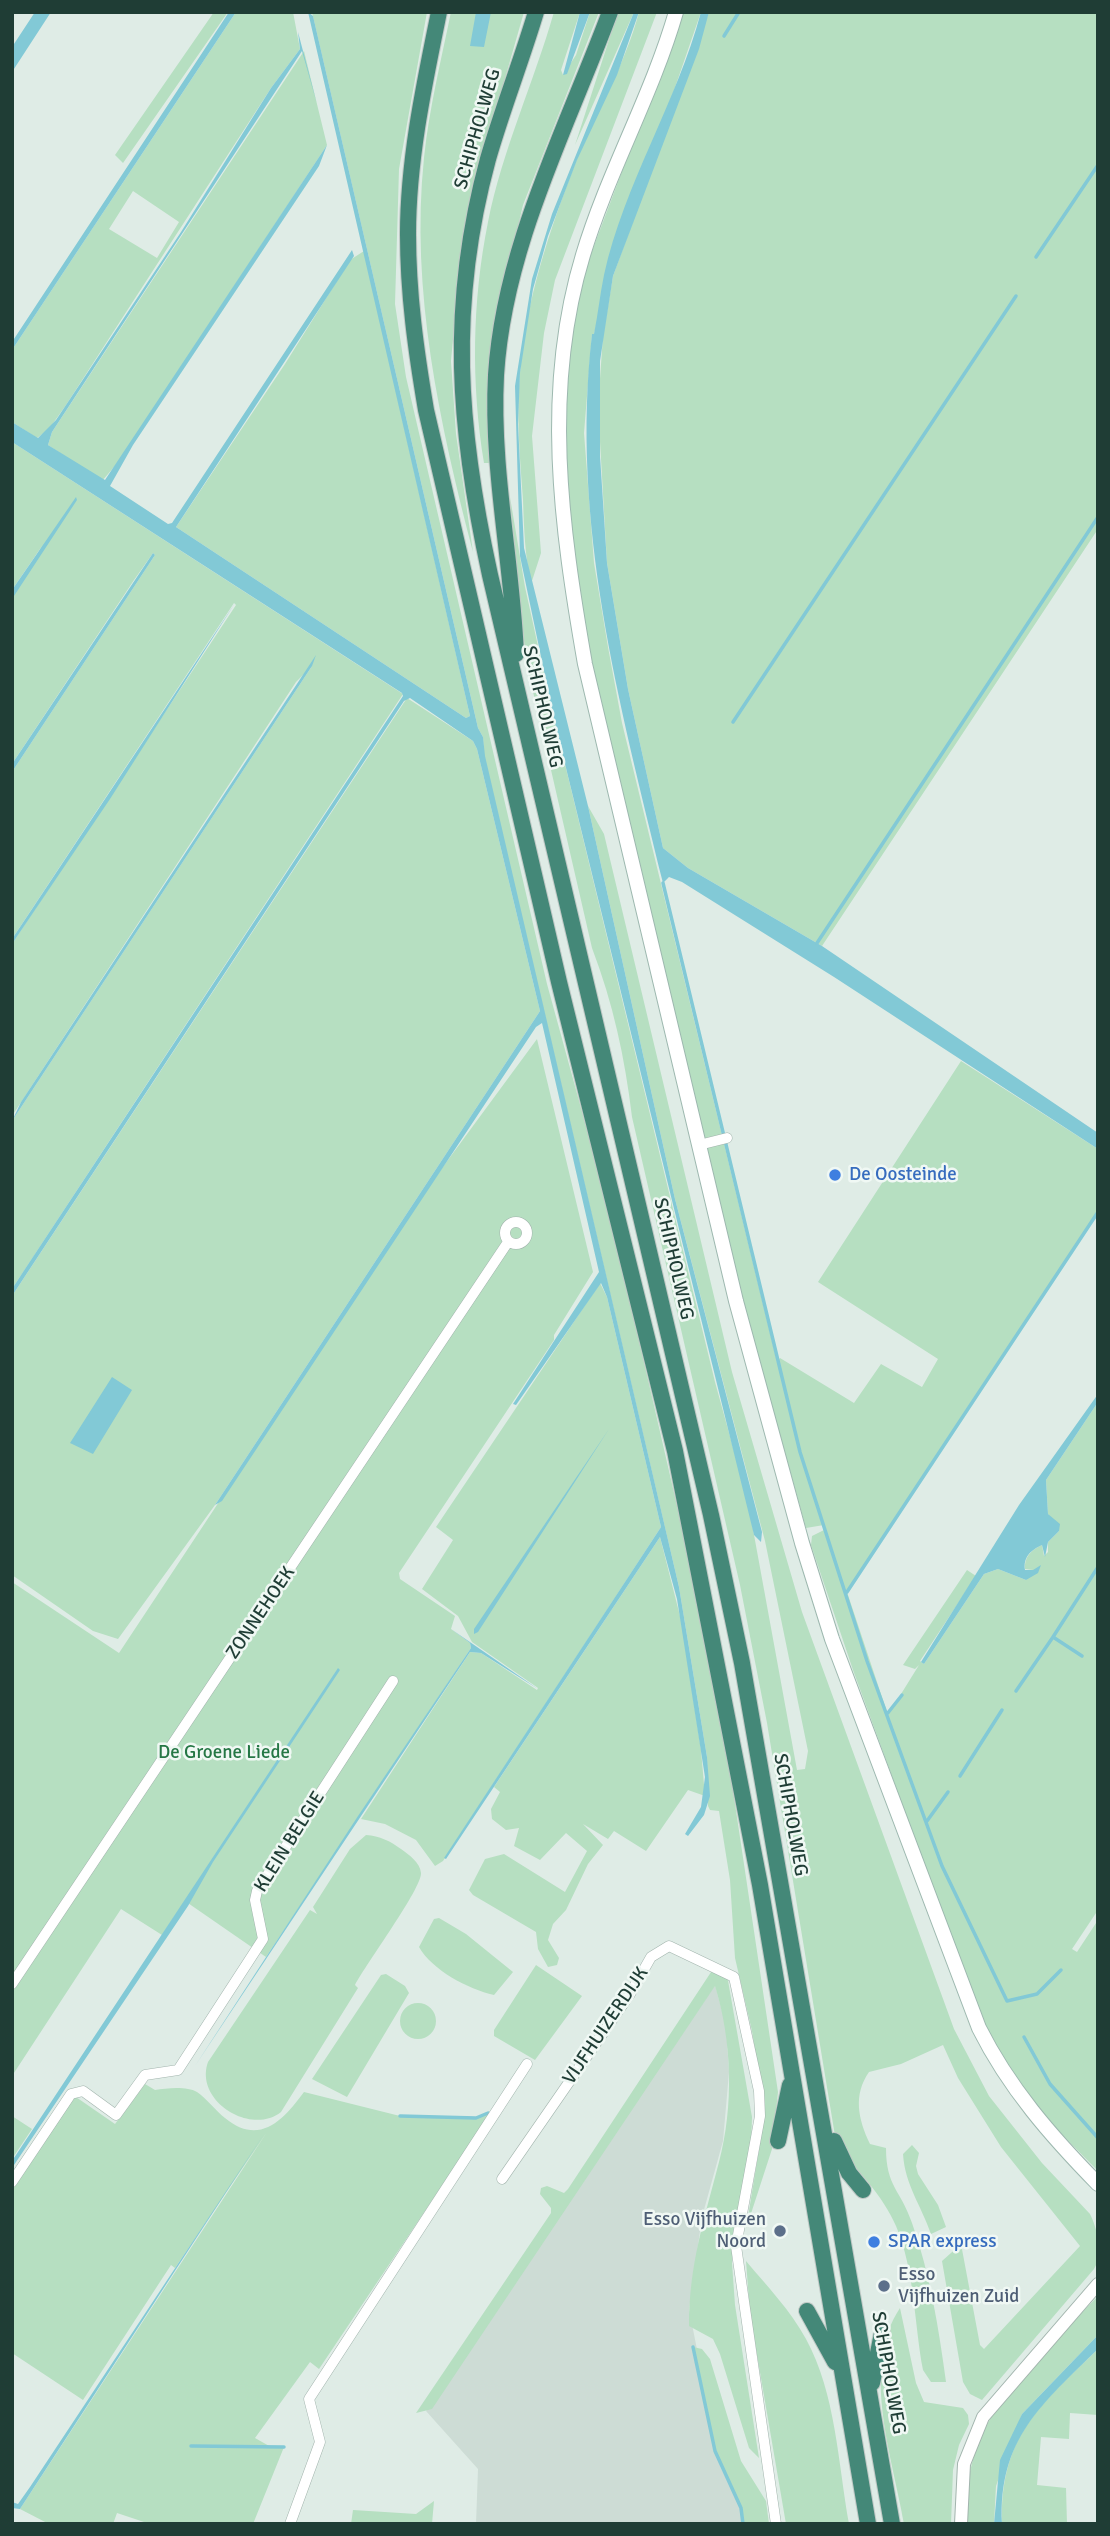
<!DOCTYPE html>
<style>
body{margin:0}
#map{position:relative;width:1110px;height:2536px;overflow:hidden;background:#dfece6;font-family:Signika,sans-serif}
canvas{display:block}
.frame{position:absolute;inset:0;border:14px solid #1f3d35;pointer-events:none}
</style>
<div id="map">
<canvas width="1110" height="2536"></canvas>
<div class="frame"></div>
</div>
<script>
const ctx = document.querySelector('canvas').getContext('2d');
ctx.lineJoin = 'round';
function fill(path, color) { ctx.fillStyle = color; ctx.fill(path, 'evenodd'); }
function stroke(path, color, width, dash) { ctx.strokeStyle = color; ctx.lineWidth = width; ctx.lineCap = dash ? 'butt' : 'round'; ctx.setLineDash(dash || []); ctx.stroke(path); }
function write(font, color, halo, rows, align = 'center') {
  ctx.font = font + ' Signika,sans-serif'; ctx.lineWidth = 5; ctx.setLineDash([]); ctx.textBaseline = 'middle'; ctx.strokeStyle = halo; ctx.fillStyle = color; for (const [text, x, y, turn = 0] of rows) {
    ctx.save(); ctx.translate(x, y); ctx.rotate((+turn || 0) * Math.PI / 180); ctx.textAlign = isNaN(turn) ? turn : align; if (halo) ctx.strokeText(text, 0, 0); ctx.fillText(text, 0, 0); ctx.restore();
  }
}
fill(new Path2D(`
 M715 1985 726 2025 729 2072 723 2141 702 2217 689 2309 720 2466 741 2508 743 2524H476L478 2469 426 2411Z`), '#cddcd5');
fill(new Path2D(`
 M214 12H228L123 163 115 155Z
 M236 12H293L300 49 271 88 66 405 49 429 37 438 12 422V350ZM133 191 179 222 157 258 109 229Z
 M312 12H427L399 169 395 304 406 377 547 984 604 1192 641 1349 686 1545 728 1757 778 2092 772 2149 746 2229 765 2113 752 2031 735 1958 730 1880 719 1811 710 1810 708 1806 707 1757 679 1587 484 756 483 737 478 728Z
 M451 12H524L482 159 461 252 451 361 456 434 473 552C440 425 410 290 424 158 429 109 441 61 451 12Z
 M554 12H580L561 70 563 75 576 55 590 12H599L523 205 502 295 491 463H484C471 383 472 302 488 222 502 151 534 82 554 12Z
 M618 12H634L575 145Z
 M639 12H657L555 280 544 333 532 436 541 553 531 584C525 556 524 529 523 500 520 458 516 415 520 373 526 300 549 232 575 164 595 113 625 66 639 12Z
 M682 12H701L671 99 626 210 594 334H592L584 433 594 563 608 647 622 723 777 1362 780 1358 854 1403 881 1364 922 1387 938 1359 818 1282 961 1061 1098 1149V1212L847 1592 888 1715 919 1665 915 1669 903 1665 967 1570 976 1576 920 1661 924 1664 984 1574 998 1569 1026 1580 1033 1570 1025 1569C1024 1557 1031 1550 1042 1545L1044 1556 1048 1552V1542L1059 1531 1048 1514 1046 1480 1098 1402V1910L1072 1949 1077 1952 1098 1920V2171L1023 2095 987 2035 853 1670 811 1545 812 1536 826 1529 824 1525 806 1528 738 1284 600 709 565 509 564 360 583 275Z
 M709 12H1098V529L822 946 688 868 663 848 628 689 607 563 598 407 603 336 613 276Z
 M304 51 327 145 120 460 102 481 48 445 52 432Z
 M364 251 470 716 466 718 176 527 285 364 350 260Z
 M12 442 403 694 12 1289V1121L312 666 296 682 12 1116V944L236 605 234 603 12 939V772L155 555 153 553 134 580 12 764V598L42 546 12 590Z
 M510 497 525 587 554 719 715 1382 748 1502 797 1770 805 1769 808 1751 765 1541 675 1199 588 806 604 834 732 1372 802 1612 954 2029 989 2096 1042 2163 1090 2214C1097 2228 1104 2254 1094 2269L982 2400 970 2394 963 2382 942 2261 961 2244 980 2345 984 2349 1080 2246 1001 2147 958 2078 943 2045 901 2064 869 2072C853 2095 858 2119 870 2144L886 2148C886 2187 901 2190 912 2223 930 2273 939 2330 946 2382H931L923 2370C914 2323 915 2271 896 2226 883 2196 859 2171 837 2148L767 1723 740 1585 632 1117C625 1058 613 1003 592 948L528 670 515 573Z
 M407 698 473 741 477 749 540 1011 215 1505 118 1639 93 1631 12 1575V1296Z
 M537 1039 593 1272 554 1335V1340L399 1573 400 1579 455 1616 451 1629 470 1643 471 1648 266 1957 185 1901 162 1935 121 1909 12 2076V1582L119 1653 420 1198Z
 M600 1283 607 1297 661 1527 443 1861 435 1866 416 1840 385 1824 361 1819 470 1652 481 1653 537 1690 538 1688 472 1642 458 1616 422 1589 453 1540 436 1527Z
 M660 1537 682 1624 701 1750 705 1796 688 1790 646 1851 614 1831 608 1839 583 1824 603 1845 588 1864 566 1910 553 1924 548 1940 559 1958 557 1965 548 1967 538 1949 536 1932 473 1895 469 1890 485 1859 504 1854 565 1892 587 1851 566 1833 540 1860 514 1846 519 1828 506 1830 492 1819 491 1809 500 1792 494 1787Z
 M366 1835C380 1836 390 1841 401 1849 409 1855 420 1862 421 1873 422 1888 366 1964 355 1985L358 1988 281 2112C251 2136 194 2101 208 2062L310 1910 317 1914 313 1907 350 1849Z
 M439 1918 466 1934 513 1972 494 1995C468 1989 432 1970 419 1947L434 1919Z
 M717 1963 727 1975 752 2117 751 2149 740 2212 734 2225 732 2263 735 2305 759 2458 749 2448 720 2354 713 2339 689 2326C689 2265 704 2220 719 2162 734 2106 732 2041 715 1986L432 2409 416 2413 551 2213V2208L540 2194 541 2188 547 2186 564 2193 568 2189Z
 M536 1965 582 1996 535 2060 494 2036V2030Z
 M386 1974 405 1986 409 1993 347 2097 312 2079 381 1975Z
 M400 2021a18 18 0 1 1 36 0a18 18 0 1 1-36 0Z
 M145 2084 155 2090C167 2088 187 2086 197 2092 207 2099 216 2111 225 2118 260 2147 284 2119 304 2092L400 2116 476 2118 492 2111 319 2369 310 2362 255 2438 271 2447H284L253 2524H150L117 2513 113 2524H49L20 2509 267 2132 175 2268 171 2265 83 2400 12 2353V2190L73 2095 115 2124Z
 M12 2116 32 2129 12 2159Z
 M912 2145 919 2153 916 2166 918 2174 938 2205 946 2227 931 2234C921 2205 905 2185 903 2154Z
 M746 2261C767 2286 791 2311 806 2339 836 2394 838 2463 849 2524H786L750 2314Z
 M1098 2296V2335L1022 2414 996 2486 994 2524H966C962 2416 1029 2368 1098 2296Z
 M900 2308 916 2383 924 2402 963 2408 968 2415 969 2424 959 2445 953 2470 951 2524H904C893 2458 860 2368 900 2308Z
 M693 2347 702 2349 710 2359 741 2461 766 2501 769 2524H743L741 2508 715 2451Z
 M1098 2349V2415L1070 2413 1069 2439 1041 2437 1037 2485 1066 2488 1067 2524H1002C1000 2436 1039 2406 1098 2349Z
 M434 2501 432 2524H351L353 2510 416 2514Z`), '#b6dfc1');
fill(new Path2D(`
 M35 12H51L12 72V47Z
 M229 12H236L12 350V342Z
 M308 12 313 16 478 728 483 737 485 756 679 1587 707 1757 710 1796 704 1815 688 1836 685 1834 701 1807 705 1777 677 1599 660 1537 446 1859 444 1858 661 1527 607 1297 601 1283 516 1405 513 1404 599 1272 542 1023 536 1027 222 1501 215 1505 540 1011 477 749 473 741 410 698 404 701 12 1296V1289L23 1272 403 696 402 693 12 442V422L38 438 56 420 181 232 271 88 300 49 298 32 317 104 302 51 52 432 48 445 105 480 327 145 319 166 133 445 110 486 168 524 172 523 352 250 354 256 176 527 466 718 470 716Z
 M476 12H491L484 47 470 46Z
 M580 12H590L567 74 563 75Z
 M634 12H639L617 75 577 160 548 236 533 289 520 373 518 424 524 548 588 806 675 1199 762 1532 761 1542 754 1535 554 719 520 556 515 386 532 279 552 214Z
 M701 12H709L699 49 613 276 600 361V456L607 563 628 689 663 848 688 868 822 946 1098 1133V1149L834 977 682 882 669 877 663 883C619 701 570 524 592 334H594C598 314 600 294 604 275 624 184 677 102 701 12Z
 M76 497 77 500 12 599V590Z
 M153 553 155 555 12 772V764Z
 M235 603 110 799 12 944V939L34 906Z
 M316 655 312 666 12 1121 21 1102Z
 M112 1377 132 1390 93 1454 70 1443Z
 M1098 1394V1402L1046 1480 1048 1514 1060 1524 1059 1531 1048 1542 1045 1557 1042 1545C1031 1550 1023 1557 1025 1570H1033L1041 1565 1038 1573 1026 1580 998 1569 984 1574 924 1664 921 1662 1019 1505Z
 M609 1429 478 1632 474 1634V1629Z
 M451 1629 538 1689 481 1653 470 1652 195 2066 358 1816 471 1648 470 1643Z
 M338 1668 340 1670 213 1862 188 1906 12 2168V2161Z
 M264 2134 20 2509 12 2508V2502L18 2504 30 2487Z
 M1098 2335V2349C1042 2404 998 2439 1002 2524H994L1000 2460 1022 2414Z`), '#82c9d6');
stroke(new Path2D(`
 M724 36 739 12
 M1036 257 1098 165
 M733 722 1016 296
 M663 883 800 1452 867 1661 942 1866 1007 2001 1037 1994 1061 1970
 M817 943 1098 517
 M847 1592 1098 1212
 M1053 1637 1098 1567
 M1016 1691 1053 1637 1082 1656
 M887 1714 902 1695
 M960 1776 1002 1710
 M927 1821 948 1792
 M1024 2037 1050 2084 1098 2138
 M400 2116 476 2118 488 2113
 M693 2347 715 2451 741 2508 743 2524
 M191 2446 284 2447`), '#82c9d6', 3.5);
const minor = new Path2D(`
 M699 1145 727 1138
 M505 1233a11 11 0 1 1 22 0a11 11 0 1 1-22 0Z
 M12 1984 508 1242
 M502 2179 630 1994 651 1957 669 1946 734 1977 759 2091 760 2116 736 2246 776 2524
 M12 2182 71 2094 83 2091 116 2115 145 2075 178 2070 263 1939 255 1900 257 1891 393 1681
 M290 2524 320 2442 309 2399 527 2064`);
const tertiary = new Path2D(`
 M961 2524 964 2464 983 2417 1098 2284`);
const secondary = new Path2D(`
 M676 12C652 95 608 172 583 255 542 390 561 527 585 664L736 1301 802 1543 832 1639 979 2028C1009 2088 1051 2136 1098 2184`);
const trunk = new Path2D(`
 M439 12C424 85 408 160 408 234 408 294 416 351 426 410L559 982 675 1451 760 1885 868 2524
 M536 12C521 62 502 110 488 159 448 306 458 429 490 575L711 1515 742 1663 892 2524
 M516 654C512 561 491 469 496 375 504 247 566 130 610 12
 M778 2141 790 2085
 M834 2141 849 2173 863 2190
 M807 2311 835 2362
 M872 2383 882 2333`);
stroke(minor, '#a2b4ad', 11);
stroke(tertiary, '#a2b4ad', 14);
stroke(secondary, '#9db8af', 16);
stroke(trunk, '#c0c9c6', 18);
stroke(minor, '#fff', 10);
stroke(tertiary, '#fff', 12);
stroke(secondary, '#fff', 14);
stroke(trunk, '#448878', 16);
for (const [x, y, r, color] of [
 [835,1175,7,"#3f7fe0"],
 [780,2231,7,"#5c6f8a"],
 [874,2242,7,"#3f7fe0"],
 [884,2286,7,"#5c6f8a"]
]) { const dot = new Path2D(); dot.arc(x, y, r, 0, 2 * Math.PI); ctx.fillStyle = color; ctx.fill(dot); stroke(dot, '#f0f8f4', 2.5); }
write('19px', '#1f3d35', '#f0f8f4', [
 ["SCHIPHOLWEG",478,129,-74],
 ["SCHIPHOLWEG",542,707,77],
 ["SCHIPHOLWEG",673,1259,77],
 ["ZONNEHOEK",261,1613,-56],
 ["SCHIPHOLWEG",790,1815,80],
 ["KLEIN BELGIE",290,1842,-58],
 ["VIJFHUIZERDIJK",606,2026,-56],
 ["SCHIPHOLWEG",888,2373,80]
]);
write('19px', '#366cbe', '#f0f8f4', [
 ["De Oosteinde",849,1175],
 ["SPAR express",888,2242]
], 'left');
write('19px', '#257745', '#f0f8f4', [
 ["De Groene Liede",224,1753]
]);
write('19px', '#4e5e75', '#f0f8f4', [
 ["Esso Vijfhuizen",766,2220],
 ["Noord",766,2242],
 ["Esso",898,2275,"left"],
 ["Vijfhuizen Zuid",898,2297,"left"]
], 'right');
</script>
